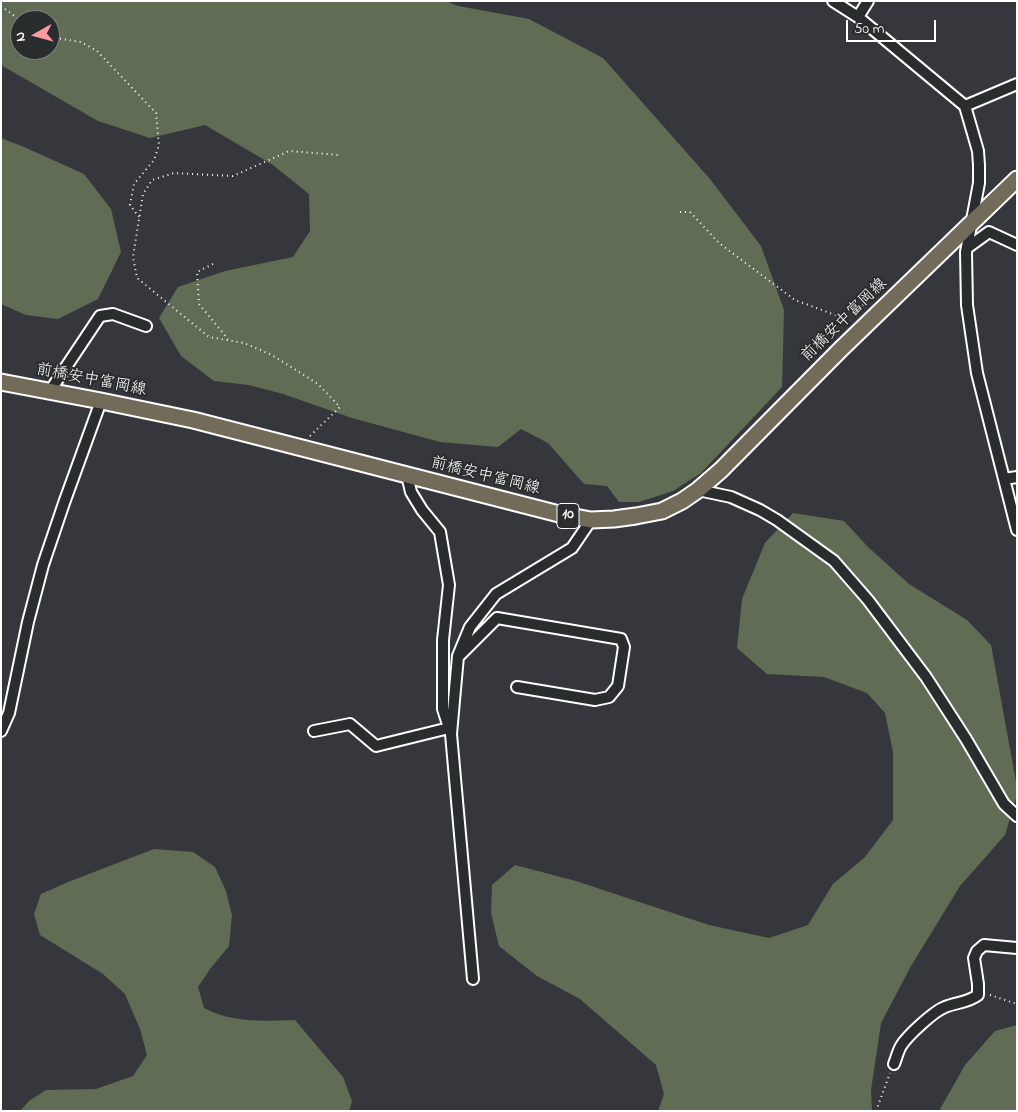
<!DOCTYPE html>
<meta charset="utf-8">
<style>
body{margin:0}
#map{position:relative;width:1018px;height:1112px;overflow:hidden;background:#36373c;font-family:"Indie Flower",sans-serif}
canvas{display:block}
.frame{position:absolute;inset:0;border:2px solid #fff;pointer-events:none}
.north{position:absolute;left:10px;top:10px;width:50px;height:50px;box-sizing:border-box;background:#2a2d2e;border:1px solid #7f8182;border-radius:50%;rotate:263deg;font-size:14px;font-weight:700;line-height:20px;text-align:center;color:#fff}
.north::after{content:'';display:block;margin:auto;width:18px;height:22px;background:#ff9aa2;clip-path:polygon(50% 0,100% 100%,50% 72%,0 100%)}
.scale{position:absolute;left:846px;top:20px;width:90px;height:22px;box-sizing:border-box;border:2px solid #fff;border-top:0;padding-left:6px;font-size:15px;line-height:18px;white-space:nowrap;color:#fff;-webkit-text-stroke:4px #2a2d2e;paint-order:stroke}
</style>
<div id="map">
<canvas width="1018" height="1112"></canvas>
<div class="frame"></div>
<div class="north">N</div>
<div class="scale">50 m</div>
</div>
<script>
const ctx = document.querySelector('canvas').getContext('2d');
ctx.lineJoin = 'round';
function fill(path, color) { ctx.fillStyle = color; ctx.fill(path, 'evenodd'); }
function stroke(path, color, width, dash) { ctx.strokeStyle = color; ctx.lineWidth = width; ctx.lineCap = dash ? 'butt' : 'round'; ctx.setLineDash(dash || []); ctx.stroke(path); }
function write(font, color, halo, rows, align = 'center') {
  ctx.font = font + ' "Indie Flower","Klee One",sans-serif'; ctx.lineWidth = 4; ctx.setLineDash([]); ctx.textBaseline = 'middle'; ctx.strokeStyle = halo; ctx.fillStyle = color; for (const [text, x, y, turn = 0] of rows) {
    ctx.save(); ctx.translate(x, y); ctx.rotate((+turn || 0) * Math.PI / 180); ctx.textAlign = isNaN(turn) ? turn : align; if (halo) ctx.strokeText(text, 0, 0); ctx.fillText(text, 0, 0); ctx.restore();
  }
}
fill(new Path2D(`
 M1 1H446L458 6 529 19 603 58 710 179 761 246 784 310 782 387 701 473 673 491 639 502H619L607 486 584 484 548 443 521 429 498 447 440 442 352 418 283 394 249 385 214 381 181 356 159 318 178 287 225 271 293 257 310 231 309 194 273 165 205 125 150 138 98 121 1 65ZM20 20H50V50H20Z
 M1 138 24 147 84 174 111 209 121 252 98 299 58 319 26 315 1 304Z
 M793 513 844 521 868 547 909 584 967 620 991 645 1017 787V795L1005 835 960 886 911 966 881 1023 871 1090 872 1111H658L664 1094 656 1065 580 999 537 976 499 946 491 913 492 885 515 865 576 881 709 925 769 938 808 925 833 884 865 857 893 820V752L885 713 867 693 824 677 767 674 737 648 742 599 765 543Z
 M154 849 193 852 215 867 226 891 232 915 229 946 210 969 198 987 204 1008C232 1023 264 1021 295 1020L343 1077 352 1101 349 1111H20L29 1101 46 1090 96 1089 133 1076 147 1055 140 1029 125 994 103 974 40 935 34 914 41 894 68 882Z
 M1017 1025V1111H939L965 1065 995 1031Z`), '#606d54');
const minor = new Path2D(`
 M833 1 858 17 965 106 978 151 979 165V183L966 252 967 305 977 373 1017 530
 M858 17 868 1
 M965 106 1017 84
 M967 248 989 232 1017 245
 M50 391 100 316 113 314 146 326
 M407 475 411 492 422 510 440 532 449 585 443 640V709L450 731
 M1004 479 1017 477
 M698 490 731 497 760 510 777 520 834 561 868 600 926 677 966 739 1004 804 1017 816
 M460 655 497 618 621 639 624 647 618 686 609 697 595 700 517 687
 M1 731 9 713 28 622 43 565 64 503 101 401
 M314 731 350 724 376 746 449 728
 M473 979 451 734 458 656 470 627 496 594 572 548 591 520
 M894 1064C896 1059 898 1051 901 1046 907 1036 934 1011 945 1007 957 1002 967 1003 978 995V984L974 958 977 951 984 945 1017 948`);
const primary = new Path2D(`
 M1 382 101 401 193 420 559 514 591 520 614 519 636 516 662 511 682 501 698 490 721 470 841 349 1017 179`);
stroke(minor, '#fff', 14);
stroke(primary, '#fff', 19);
stroke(new Path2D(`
 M1 6 20 20
 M50 37 81 42 97 51 156 113 159 145 154 160 134 184 130 205 139 217
 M680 212H690L719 243 795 300 838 316 868 303
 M213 264 197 272 199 304 228 339
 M310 436 340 407 318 384 272 355 244 343 209 337 137 278 133 257 143 194 152 180 174 173 233 176 289 151 339 155
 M990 995 1017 1004
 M876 1111 890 1073`), '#fff', 2, [1, 4]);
stroke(minor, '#2a2d2e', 10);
stroke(primary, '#736b5a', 15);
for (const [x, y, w] of [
 [568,516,22]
]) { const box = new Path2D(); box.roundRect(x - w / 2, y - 12.5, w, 25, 4); ctx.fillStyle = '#2a2d2e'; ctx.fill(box); stroke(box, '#fff', 1); }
write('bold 15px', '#fff', null, [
 ["10",568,516]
]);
write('16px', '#fff', '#2a2d2e', [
 ["前橋安中富岡線",845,321,-44],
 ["前橋安中富岡線",91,381,11],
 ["前橋安中富岡線",485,477,14]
]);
</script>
